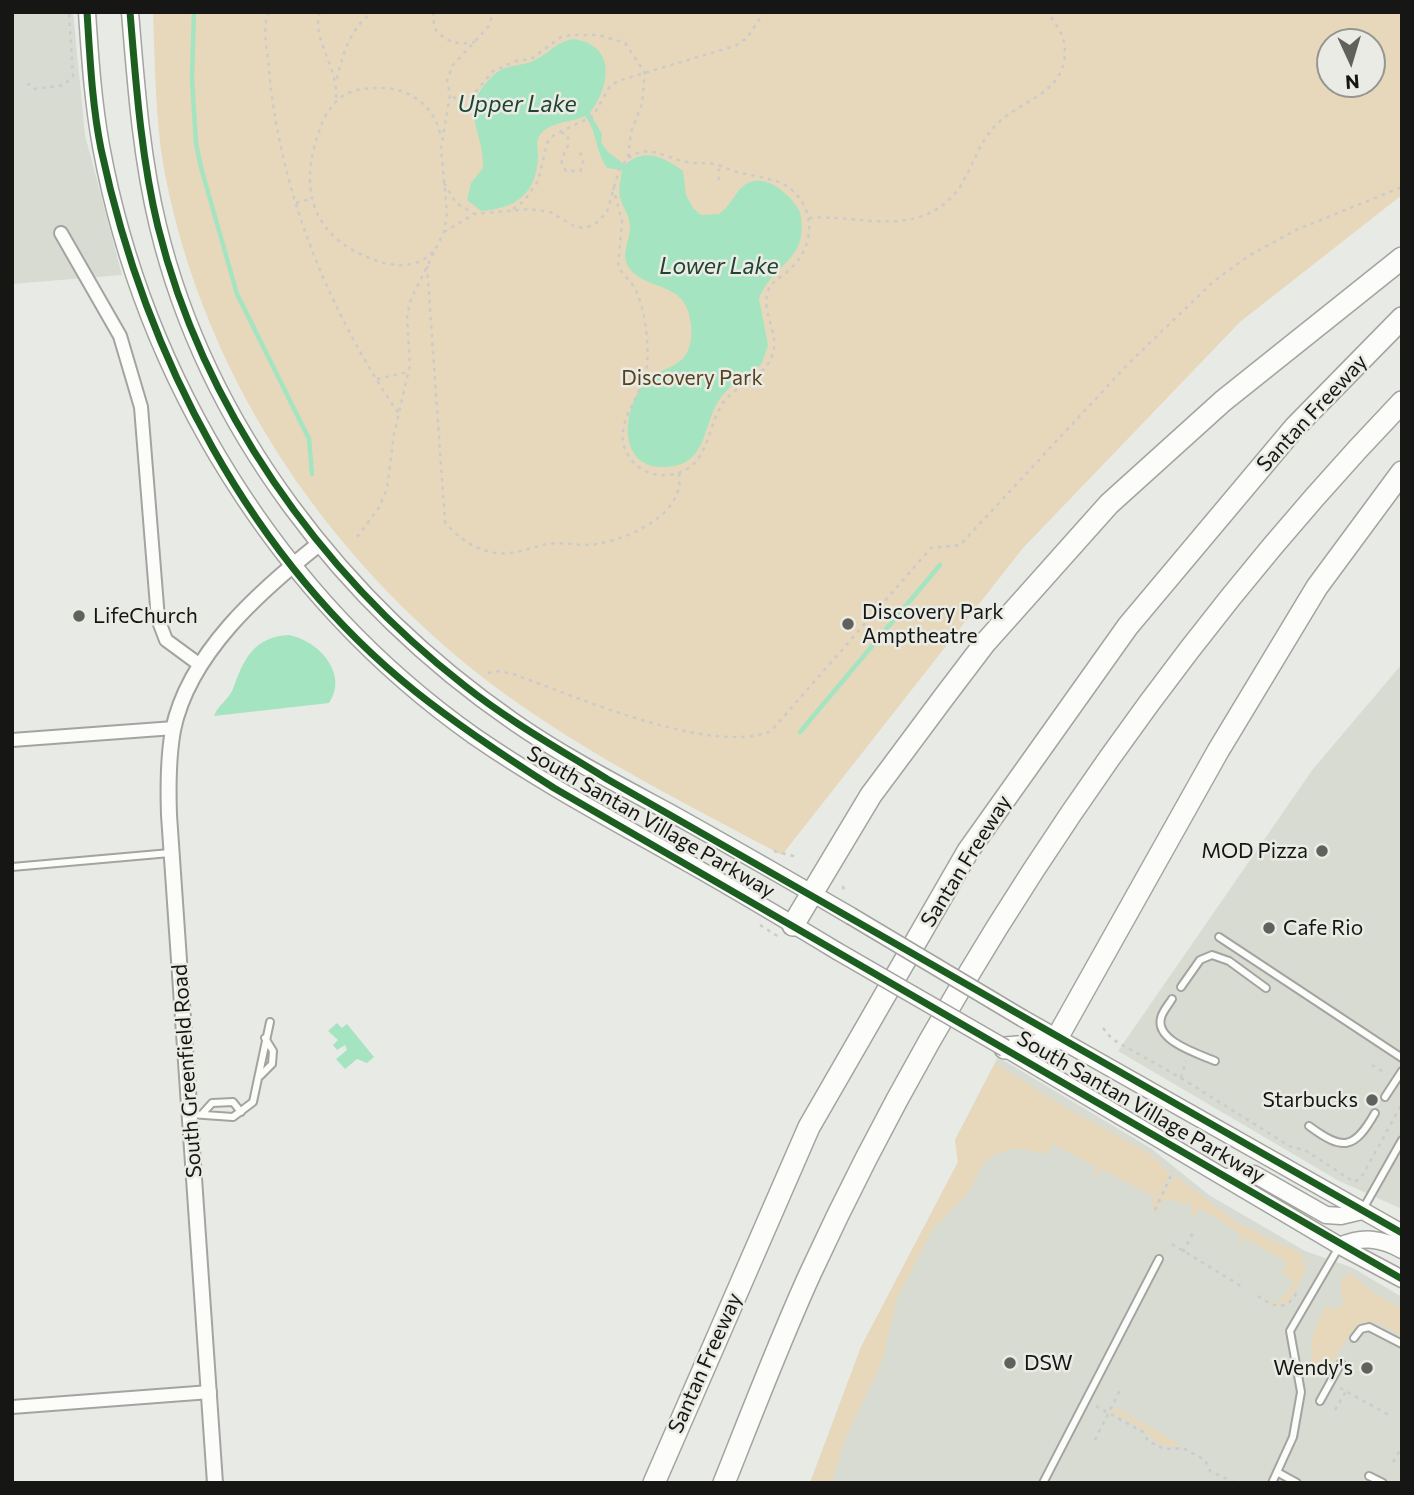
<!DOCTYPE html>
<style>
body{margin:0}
#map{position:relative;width:1414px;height:1495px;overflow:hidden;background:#e8eae5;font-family:Commissioner,sans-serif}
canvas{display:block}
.frame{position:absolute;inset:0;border:14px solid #161714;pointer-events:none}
.north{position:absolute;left:1316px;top:28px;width:70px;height:70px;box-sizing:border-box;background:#e9ebe4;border:2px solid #959691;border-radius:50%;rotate:176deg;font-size:19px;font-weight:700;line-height:28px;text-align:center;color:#161714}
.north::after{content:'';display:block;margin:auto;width:24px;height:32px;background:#60615d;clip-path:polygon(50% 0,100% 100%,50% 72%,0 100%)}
</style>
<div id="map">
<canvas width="1414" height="1495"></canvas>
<div class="frame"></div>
<div class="north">N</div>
</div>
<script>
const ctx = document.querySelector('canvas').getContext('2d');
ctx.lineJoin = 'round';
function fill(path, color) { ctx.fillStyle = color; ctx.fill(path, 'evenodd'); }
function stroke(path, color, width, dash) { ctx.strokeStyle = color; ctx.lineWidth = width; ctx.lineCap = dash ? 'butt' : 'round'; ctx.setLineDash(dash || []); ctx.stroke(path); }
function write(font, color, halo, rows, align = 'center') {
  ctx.font = font + ' Commissioner,sans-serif'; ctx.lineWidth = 5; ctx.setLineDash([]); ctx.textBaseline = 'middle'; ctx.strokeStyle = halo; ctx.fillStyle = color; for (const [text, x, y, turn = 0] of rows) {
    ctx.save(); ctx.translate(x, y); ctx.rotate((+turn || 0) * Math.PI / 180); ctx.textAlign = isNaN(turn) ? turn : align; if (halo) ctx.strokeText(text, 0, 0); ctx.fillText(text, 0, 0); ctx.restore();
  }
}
fill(new Path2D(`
 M12 12H73L85 135 122 275 12 284Z
 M1402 664V1209L1339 1181 1118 1051 1313 769Z
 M998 1057 1152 1149 1209 1195 1305 1251 1353 1268 1402 1297V1483H810L861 1347 958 1162 955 1140Z`), '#d8dbd1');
fill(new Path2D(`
 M153 12H1402V195L1240 322 1023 548 782 855C690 806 594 758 509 697 335 571 204 383 164 169 155 118 155 64 153 12ZM1330 42H1372V84H1330Z
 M995 1063 1059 1104 1149 1153 1170 1174 1153 1211 1150 1208 1155 1197 1101 1169 1092 1179 1096 1167 1053 1144 1047 1154 1014 1148 994 1155 983 1164 969 1192 932 1230 897 1299 883 1359 844 1442 832 1483H810L861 1347 958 1162 955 1140Z
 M1175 1175 1237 1223 1302 1254 1306 1272 1288 1302 1276 1305 1262 1298 1278 1303 1294 1283 1282 1273 1287 1263 1246 1238 1237 1247 1242 1235 1200 1208 1191 1220 1192 1204 1162 1199 1160 1211 1157 1212 1160 1198Z
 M1352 1274 1370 1290 1402 1310V1337C1393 1332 1381 1322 1371 1321 1350 1320 1335 1362 1326 1377L1311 1369 1312 1336 1325 1306 1337 1309 1343 1304 1340 1279Z
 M1113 1408 1120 1410 1182 1446C1152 1447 1162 1443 1142 1429 1132 1422 1121 1417 1111 1412Z`), '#e7d8bb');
fill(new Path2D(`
 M574 39C617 46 610 86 590 113L602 134 601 142 607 151 625 165C644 147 664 157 683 171L686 195 693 208 701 215 719 214C729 207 733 197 741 188 761 168 791 194 800 212 810 261 774 261 759 299L768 345 762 363C749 377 734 380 722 396 703 419 709 460 674 466 618 476 619 414 645 382 656 370 675 369 685 356 691 347 692 336 691 325 687 279 648 293 629 268 620 254 630 241 630 227 630 215 622 207 620 197 618 188 621 179 622 170L607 168C595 151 598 133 585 116 571 123 550 121 540 135 535 142 538 148 538 156 537 193 516 209 481 211L467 200 471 183 483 168C485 134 459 111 488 81 493 76 497 71 505 68 514 65 523 65 531 62 548 55 556 41 574 39Z
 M289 635C319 641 349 674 329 703L214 716C218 705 229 699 233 689 244 658 254 637 289 635Z
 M337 1023 342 1028 347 1024 374 1057 367 1063 357 1059 345 1069 336 1059 347 1050 345 1045 337 1050 333 1045 338 1040 328 1031Z`), '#a5e4c0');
stroke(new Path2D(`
 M194 12 192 78 196 144 202 171 237 294 309 439 312 474
 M800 732 940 565`), '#a5e4c0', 4.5);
const service = new Path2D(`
 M12 867 170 853
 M1219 937 1402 1058
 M1181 987 1200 960 1212 955 1229 961 1266 988
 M1172 999C1169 1004 1162 1012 1161 1018 1155 1041 1199 1054 1215 1061
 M260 1076 272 1064 273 1051 265 1038
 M1385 1097 1402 1071
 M203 1113 212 1103 233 1102 241 1112
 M190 1114 233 1117 253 1102 270 1022
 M1309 1126C1343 1151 1354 1150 1375 1113
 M1363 1209 1402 1140
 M1354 1338 1361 1329 1369 1327 1402 1344
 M1320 1401 1341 1363
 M1277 1472 1297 1483
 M1369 1476 1383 1483
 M1043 1483 1159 1259
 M1272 1483 1293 1437 1301 1392 1290 1331 1339 1247`);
const minor = new Path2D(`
 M61 233 120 336 141 407 158 619 166 640 200 665
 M12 740 174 728
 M12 1407 210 1392`);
const tertiary = new Path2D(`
 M215 1483 169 815C168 786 168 758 173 730 189 653 260 591 319 544`);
const secondary = new Path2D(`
 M87 12C90 57 93 102 101 146 144 380 279 598 474 736 539 781 608 818 677 857 731 887 784 919 837 951
 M130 12C136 84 141 156 158 226 207 429 345 605 514 722 563 756 617 784 669 812 730 846 791 881 851 916
 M1022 1018 1402 1233
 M1005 1048 1340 1246 1402 1279
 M1226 1177 1254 1174 1326 1215 1341 1216 1362 1211
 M1340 1246C1362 1236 1381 1238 1402 1250`);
const motorway = new Path2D(`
 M793 925 871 795 944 697 985 643 1109 504 1223 401 1402 258
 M1005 1048 1043 1045 1057 1038 1218 751 1317 587 1402 472
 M654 1483 809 1127 968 851 1128 626 1295 427 1402 318
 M724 1483C752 1413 779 1342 810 1274 953 963 1165 649 1402 402`);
stroke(service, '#a3a4a0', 10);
stroke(minor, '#a3a4a0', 16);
stroke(tertiary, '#a3a4a0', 18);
stroke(secondary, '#a3a4a0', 19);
stroke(motorway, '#a3a4a0', 24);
stroke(new Path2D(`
 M269 12C261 28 268 52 269 70 280 193 329 312 399 414
 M320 12C310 36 339 68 336 99
 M433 12 434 28C447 43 457 45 475 42
 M337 79C343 52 350 30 372 12
 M27 85 29 84 35 89 64 85 73 76 69 12
 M561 132 568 136V146L561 160 566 171H580L583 166V157L579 152
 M719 180 718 171 721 167
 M444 183 456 203 473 213
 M613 187 622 222 618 266C622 275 632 281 636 291 645 309 649 344 647 364 645 397 603 430 634 463 643 472 656 476 668 475 711 471 705 426 725 400 740 383 766 377 773 353 779 332 761 313 768 291 771 282 779 279 786 273 807 256 817 226 802 202 785 173 752 180 723 167 711 161 700 165 687 162 664 158 650 143 628 158
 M296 203 310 199
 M513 209 524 201 538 181 547 143 554 135 593 116 610 86 621 80 735 46 747 38 764 12
 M809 218C847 215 889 229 925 215 973 196 968 149 1000 121 1021 102 1059 93 1064 61 1068 41 1059 27 1047 12
 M444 232 474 214 529 209 550 212 576 227 585 228 595 224 607 212 619 170 628 158 631 132 642 104 645 73 625 43 599 35H572L561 37 531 59 516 61 493 71 471 97 457 99 450 95
 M433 252C415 270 391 267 369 258 315 236 300 194 316 141 320 127 327 108 339 99 349 90 361 89 374 88 407 86 433 103 441 136
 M427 266 445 522C458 538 474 549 495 553 513 556 530 547 548 544 563 541 580 547 596 544 629 539 686 514 679 473
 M377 379 408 372
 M357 537 378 509 387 489 394 434 410 365 407 316 411 299 444 232 447 213 441 148 450 95 447 80 453 65 489 26 493 12
 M488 673 499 671 516 675C577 697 712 756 771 731L931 548 960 545 1129 363 1214 281 1250 255 1296 230 1402 187
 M774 851 793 856 794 859
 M843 886 844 892
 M760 925 779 937
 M1103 1028 1112 1039 1181 1078 1186 1061
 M1372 1065 1387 1074
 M1181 1078 1291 1147 1305 1150 1354 1182 1361 1178 1402 1104
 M1155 1210 1173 1171
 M1172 1244 1241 1286
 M1183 1252 1193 1233
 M1258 1296C1276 1308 1287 1312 1298 1290
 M1340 1388 1389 1415
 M1096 1406 1143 1432 1148 1441 1164 1449 1183 1448 1205 1460 1210 1471 1235 1483
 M1335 1410 1346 1391
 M1095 1440 1121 1388
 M1393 1462 1402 1447`), '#cbcbcb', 2.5, [3.5, 5]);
stroke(service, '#fcfcfb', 6);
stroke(minor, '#fcfcfb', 12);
stroke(tertiary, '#fcfcfb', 14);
stroke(secondary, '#fcfcfb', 16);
stroke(motorway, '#fcfcfb', 21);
const secondaryBridge = new Path2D(`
 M851 916 1022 1018
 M837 951 1005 1048`);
stroke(secondaryBridge, '#a3a4a0', 19, []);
stroke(secondaryBridge, '#fcfcfb', 16);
stroke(new Path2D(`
 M87 12C90 58 92 104 101 149 145 355 249 558 416 692 460 727 507 758 554 788L1402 1279
 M130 12C136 84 141 157 158 227 203 408 319 572 465 686 509 721 559 749 607 779L1402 1233`), '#1b5e20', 7);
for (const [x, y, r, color] of [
 [79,616,7,"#60615d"],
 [848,624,7,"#60615d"],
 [1322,851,7,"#60615d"],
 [1269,928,7,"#60615d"],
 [1372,1100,7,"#60615d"],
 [1010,1363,7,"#60615d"],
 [1367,1368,7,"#60615d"]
]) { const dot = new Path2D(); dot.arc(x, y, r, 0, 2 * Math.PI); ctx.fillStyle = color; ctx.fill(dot); stroke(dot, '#e9ebe4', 2.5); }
write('21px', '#564220', '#e9ebe4', [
 ["Discovery Park",692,378]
]);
write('21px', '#161714', '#e9ebe4', [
 ["Santan Freeway",1312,413,-47],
 ["South Santan Village Parkway",651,822,30],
 ["Santan Freeway",966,861,-58],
 ["South Greenfield Road",187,1071,-94],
 ["South Santan Village Parkway",1141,1107,30],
 ["Santan Freeway",705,1363,-66]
]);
write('21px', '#161714', '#e9ebe4', [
 ["Discovery Park",862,612],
 ["Amptheatre",862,636],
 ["LifeChurch",93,616],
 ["MOD Pizza",1308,851,"right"],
 ["Cafe Rio",1283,928],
 ["Starbucks",1358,1100,"right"],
 ["DSW",1024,1363],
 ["Wendy's",1353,1368,"right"]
], 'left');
write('italic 23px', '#1f4430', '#e9ebe4', [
 ["Upper Lake",517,104],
 ["Lower Lake",719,266]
]);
</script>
